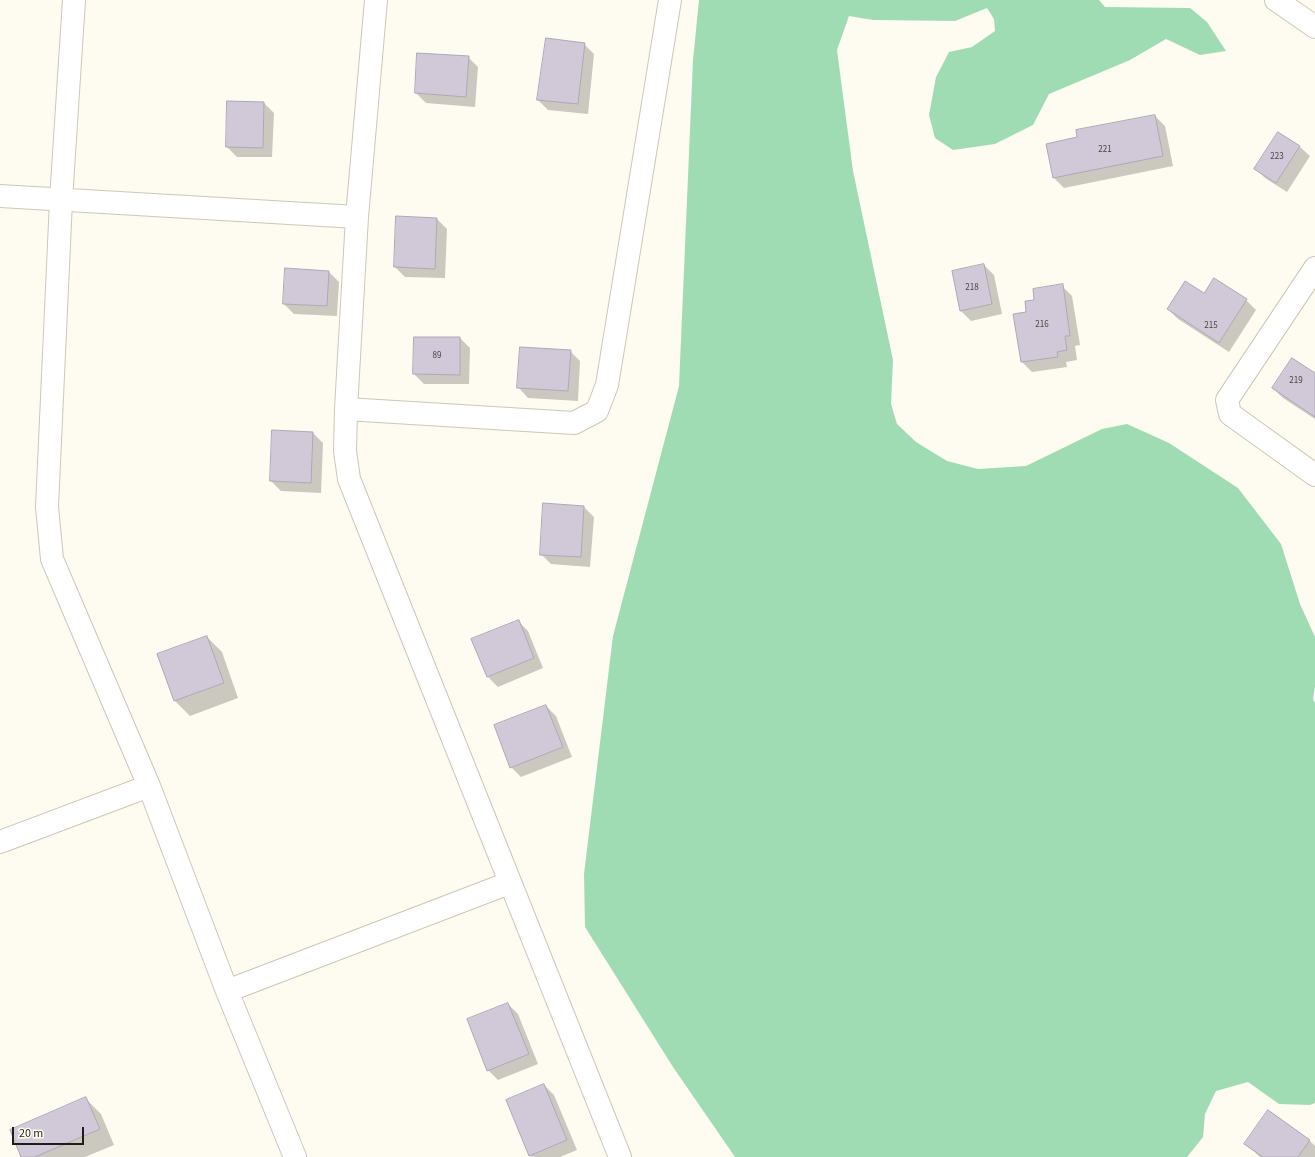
<!DOCTYPE html>
<style>
body{margin:0}
#map{position:relative;width:1315px;height:1157px;overflow:hidden;background:#fefbf0;font-family:"Source Sans 3",sans-serif}
canvas{display:block}
.scale{position:absolute;left:12px;top:1127px;width:72px;height:18px;box-sizing:border-box;border:2px solid #1f1d17;border-top:0;padding-left:5px;font-size:12px;line-height:14px;white-space:nowrap;color:#1f1d17;-webkit-text-stroke:3px #fefbf0;paint-order:stroke}
</style>
<div id="map">
<canvas width="1315" height="1157"></canvas>
<div class="scale">20 m</div>
</div>
<script>
const ctx = document.querySelector('canvas').getContext('2d');
ctx.lineJoin = 'round';
function fill(path, color) { ctx.fillStyle = color; ctx.fill(path, 'evenodd'); }
function stroke(path, color, width, dash) { ctx.strokeStyle = color; ctx.lineWidth = width; ctx.lineCap = dash ? 'butt' : 'round'; ctx.setLineDash(dash || []); ctx.stroke(path); }
function write(font, color, halo, rows, align = 'center') {
  ctx.font = font + ' "Source Sans 3",sans-serif'; ctx.lineWidth = 4; ctx.setLineDash([]); ctx.textBaseline = 'middle'; ctx.strokeStyle = halo; ctx.fillStyle = color; for (const [text, x, y, turn = 0] of rows) {
    ctx.save(); ctx.translate(x, y); ctx.rotate((+turn || 0) * Math.PI / 180); ctx.textAlign = isNaN(turn) ? turn : align; if (halo) ctx.strokeText(text, 0, 0); ctx.fillText(text, 0, 0); ctx.restore();
  }
}
fill(new Path2D(`
 M699 0H1099L1105 7 1190 8 1207 22 1226 51 1200 55 1166 39 1130 60 1049 94 1033 125 995 144 953 150 935 138 929 115 936 77 949 52 972 47 995 31 994 19 987 8 955 21 873 20 849 16 837 50 853 171 893 360 891 404 897 424 916 442 947 461 978 469 1026 466 1102 429 1127 424 1169 443 1238 488 1281 544 1300 604 1315 637V686L1313 699 1315 703V1103L1310 1105 1279 1104 1248 1082 1216 1091 1205 1114 1203 1137 1187 1157H735L673 1067 585 927 584 874 613 636 679 386 693 60Z`), '#a0dcb3');
fill(new Path2D(`
 M584 44 594 54 588 114 548 110 538 100Z
 M418 54 468 57 478 67 475 107 426 103 416 93Z
 M264 103 274 113 272 157H237L227 147Z
 M1155 116 1165 126 1173 166 1064 188 1054 178 1078 138Z
 M1278 133 1300 147 1310 156 1287 192 1265 178 1255 168Z
 M397 217 437 219 447 229 445 278 405 277 395 267Z
 M984 265 994 275 1002 314 971 321 961 311Z
 M329 272 339 282 337 316 294 314 284 304Z
 M1062 286 1072 296 1080 345 1075 346 1077 360 1066 362 1067 367 1032 372 1022 362 1014 315 1028 312 1036 301Z
 M1204 295 1246 300 1256 310 1229 352 1178 319 1168 309Z
 M460 338 470 348 469 384H424L414 374Z
 M570 351 580 361 578 401 528 398 518 387Z
 M1315 375V419L1283 398 1273 388Z
 M313 433 323 443 321 493 281 491 271 481Z
 M584 507 594 517 590 567 551 564 541 554Z
 M518 621 528 631 543 668 498 687 488 677Z
 M207 637 222 652 238 698 190 716 175 701 158 655Z
 M546 706 556 716 572 757 521 777 511 767Z
 M508 1004 518 1014 538 1064 498 1080 488 1070Z
 M544 1085 554 1095 577 1150 560 1157H532L530 1155Z
 M86 1099 101 1114 114 1145 85 1157H22Z
 M1309 1140 1315 1146V1157H1260L1246 1144Z`), '#0003');
const building = new Path2D(`
 M546 38 585 43 578 104 537 100Z
 M417 53 469 56 466 97 415 93Z
 M227 101 264 102 263 148 226 147Z
 M1155 115 1163 156 1053 178 1046 144 1077 137 1076 130Z
 M1278 132 1300 146 1276 183 1254 169Z
 M396 216 437 218 435 269 394 267Z
 M984 264 992 304 960 311 952 271Z
 M285 268 329 271 327 306 283 304Z
 M1214 278 1247 299 1219 343 1167 309 1185 281 1204 293Z
 M1063 284 1070 336H1065L1067 350 1057 352 1058 357 1021 362 1013 314 1026 312 1025 301 1034 300 1033 289Z
 M414 337H460V375L413 374Z
 M520 347 571 350 568 391 517 388Z
 M1292 358 1315 373V417L1272 388Z
 M272 430 313 432 311 483 270 481Z
 M543 503 584 506 581 557 540 555Z
 M519 620 534 658 487 677 471 639Z
 M207 636 224 683 174 701 157 654Z
 M546 705 563 747 510 768 494 725Z
 M508 1003 529 1054 487 1071 467 1019Z
 M544 1084 567 1140 529 1156 506 1100Z
 M86 1097 100 1129 35 1157H21L10 1130Z
 M1268 1110 1310 1140 1298 1157H1263L1244 1144Z`);
fill(building, '#d1c8d8');
stroke(building, '#afa7b6', 1);
const street = new Path2D(`
 M74 0 61 200 47 507 52 559 149 786 227 991 295 1157
 M376 0 357 217 346 409 345 451 349 479 620 1157
 M1276 0 1315 27
 M0 196 357 217
 M1315 268 1227 400 1230 414 1315 475
 M346 409 574 423 597 411 607 385 670 0
 M0 842 149 786
 M227 991 509 883`);
stroke(street, '#cdc7b7', 24);
stroke(street, '#fff', 22);
write('9px', '#4c4847', null, [
 ["221",1105,150],
 ["223",1277,157],
 ["218",972,288],
 ["216",1042,325],
 ["215",1211,326],
 ["89",437,356],
 ["219",1296,381]
]);
</script>
